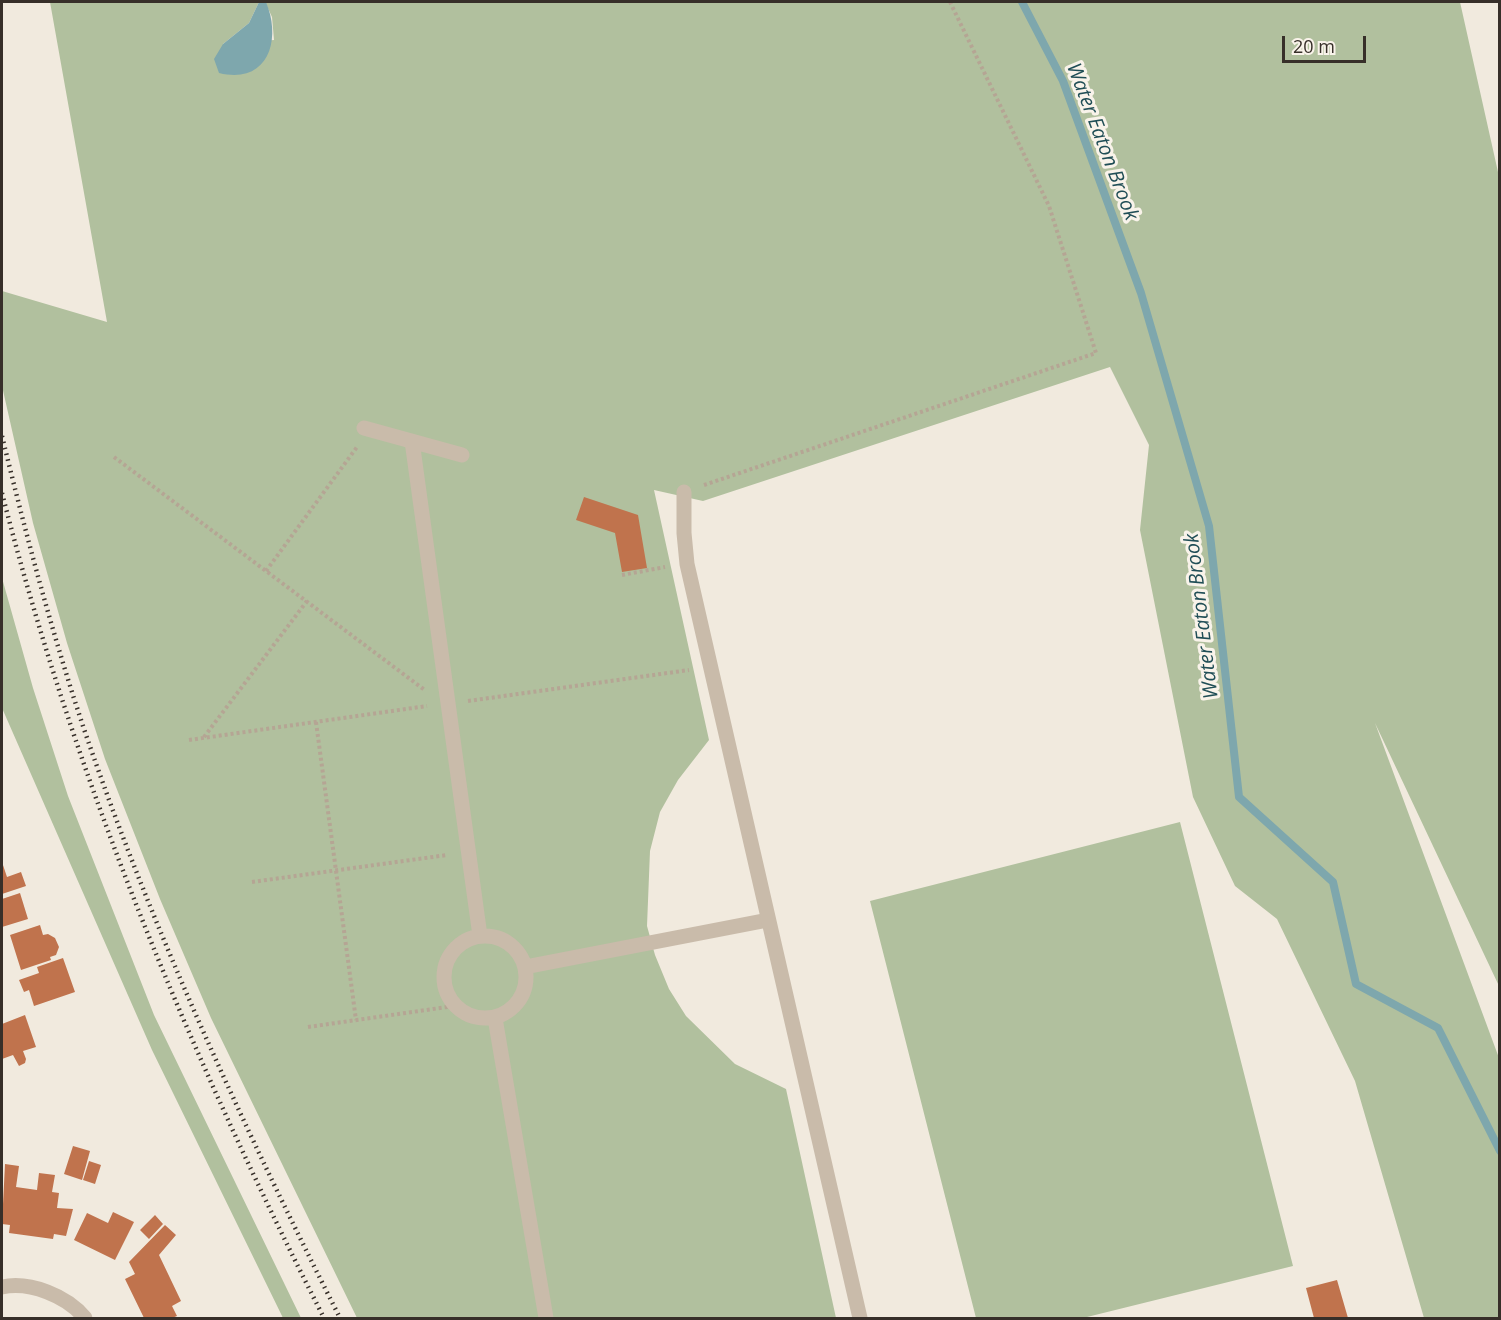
<!DOCTYPE html>
<style>
body{margin:0}
#map{position:relative;width:1501px;height:1320px;overflow:hidden;background:#f1eade;font-family:"Open Sans",sans-serif}
canvas{display:block}
.frame{position:absolute;inset:0;border:3px solid #372f29;pointer-events:none}
.scale{position:absolute;left:1282px;top:36px;width:84px;height:27px;box-sizing:border-box;border:3px solid #372f29;border-top:0;padding-left:8px;font-size:18px;line-height:21px;white-space:nowrap;color:#372f29;-webkit-text-stroke:4px #f9f3ea;paint-order:stroke}
</style>
<div id="map">
<canvas width="1501" height="1320"></canvas>
<div class="frame"></div>
<div class="scale">20 m</div>
</div>
<script>
const ctx = document.querySelector('canvas').getContext('2d');
ctx.lineJoin = 'round';
function fill(path, color) { ctx.fillStyle = color; ctx.fill(path, 'evenodd'); }
function stroke(path, color, width, dash) { ctx.strokeStyle = color; ctx.lineWidth = width; ctx.lineCap = dash ? 'butt' : 'round'; ctx.setLineDash(dash || []); ctx.stroke(path); }
function write(font, color, halo, rows, align = 'center') {
  ctx.font = font + ' "Open Sans",sans-serif'; ctx.lineWidth = 6; ctx.setLineDash([]); ctx.textBaseline = 'middle'; ctx.strokeStyle = halo; ctx.fillStyle = color; for (const [text, x, y, turn = 0] of rows) {
    ctx.save(); ctx.translate(x, y); ctx.rotate((+turn || 0) * Math.PI / 180); ctx.textAlign = isNaN(turn) ? turn : align; if (halo) ctx.strokeText(text, 0, 0); ctx.fillText(text, 0, 0); ctx.restore();
  }
}
fill(new Path2D(`
 M50 2H259L249 23 223 44 274 40 272 17 265 2H1460L1500 181 1499 986 1375 723 1499 1058V1318H1424L1355 1081 1277 919 1235 886 1193 797 1140 530 1149 445 1110 367 703 501 654 490 709 740 678 780 660 812 650 851 647 926 655 955 669 989 686 1016 735 1064 786 1089 836 1318H357L211 1018 160 899 105 759 67 643 33 523 2 386V291L107 322Z
 M2 578 33 688 68 796 154 1015 301 1318H283L152 1050 2 708Z
 M1180 822 1293 1266 1083 1318H976L870 901Z`), '#b1c09e');
fill(new Path2D(`
 M259 2H266C282 40 268 85 219 73L214 59 223 44 249 23Z`), '#7ea7ad');
stroke(new Path2D(`
 M1022 2 1063 81 1141 293 1209 526 1239 797 1333 882 1356 984 1438 1028 1500 1151`), '#7ea7ad', 8);
fill(new Path2D(`
 M584 497 638 515 647 568 622 572 615 533 576 520Z
 M2 862 7 877 21 872 26 886 2 894Z
 M20 893 28 919 2 927V899Z
 M40 925 43 935 48 934 55 938 59 947 56 955 50 957 51 960 21 970 10 935Z
 M63 958 75 992 34 1006 29 990 24 992 19 980 39 973 37 967Z
 M25 1015 36 1047 23 1051 26 1059 25 1063 19 1066 13 1055 2 1059V1024Z
 M73 1146 90 1151 82 1180 64 1174Z
 M89 1161 101 1165 95 1184 83 1180Z
 M5 1164 19 1166 16 1187 37 1190 39 1173 55 1175 52 1192 59 1193 57 1208 73 1209 66 1236 54 1234 53 1239 9 1233 10 1225 2 1224Z
 M113 1212 134 1222 115 1260 74 1240 87 1213 108 1223Z
 M155 1215 163 1224 149 1239 140 1230Z
 M165 1225 176 1235 159 1255 181 1301 172 1306 177 1316 172 1318H144L125 1279 135 1274 129 1262Z
 M1337 1280 1348 1318H1314L1306 1288Z`), '#c0734d');
stroke(new Path2D(`
 M114 457 426 691
 M704 485 1096 353 1049 206 950 2
 M266 571 357 447
 M622 575 665 567
 M468 701 689 670
 M316 722 356 1020
 M204 737 307 601
 M189 740 427 706
 M252 882 447 855
 M308 1027 454 1006`), '#b5a594', 4, [3, 3]);
stroke(new Path2D(`
 M364 428 462 455
 M412 441 480 936
 M444 977a41 41 0 1 1 82 0a41 41 0 1 1-82 0Z
 M525 967 768 920
 M495 1018 546 1318`), '#c9bbaa', 15);
stroke(new Path2D(`
 M684 492V533L687 564 860 1318
 M2 1287C30 1281 67 1296 85 1318`), '#c9bbaa', 15);
stroke(new Path2D(`
 M2 436C26 535 52 633 84 729 153 932 244 1128 340 1318
 M2 493C75 780 190 1055 324 1318`), '#372f29', 4.5, [1.5, 4.5]);
write('italic 20px', '#204e56', '#f9f3ea', [
 ["Water Eaton Brook",1102,142,69],
 ["Water Eaton Brook",1202,616,-97]
]);
</script>
